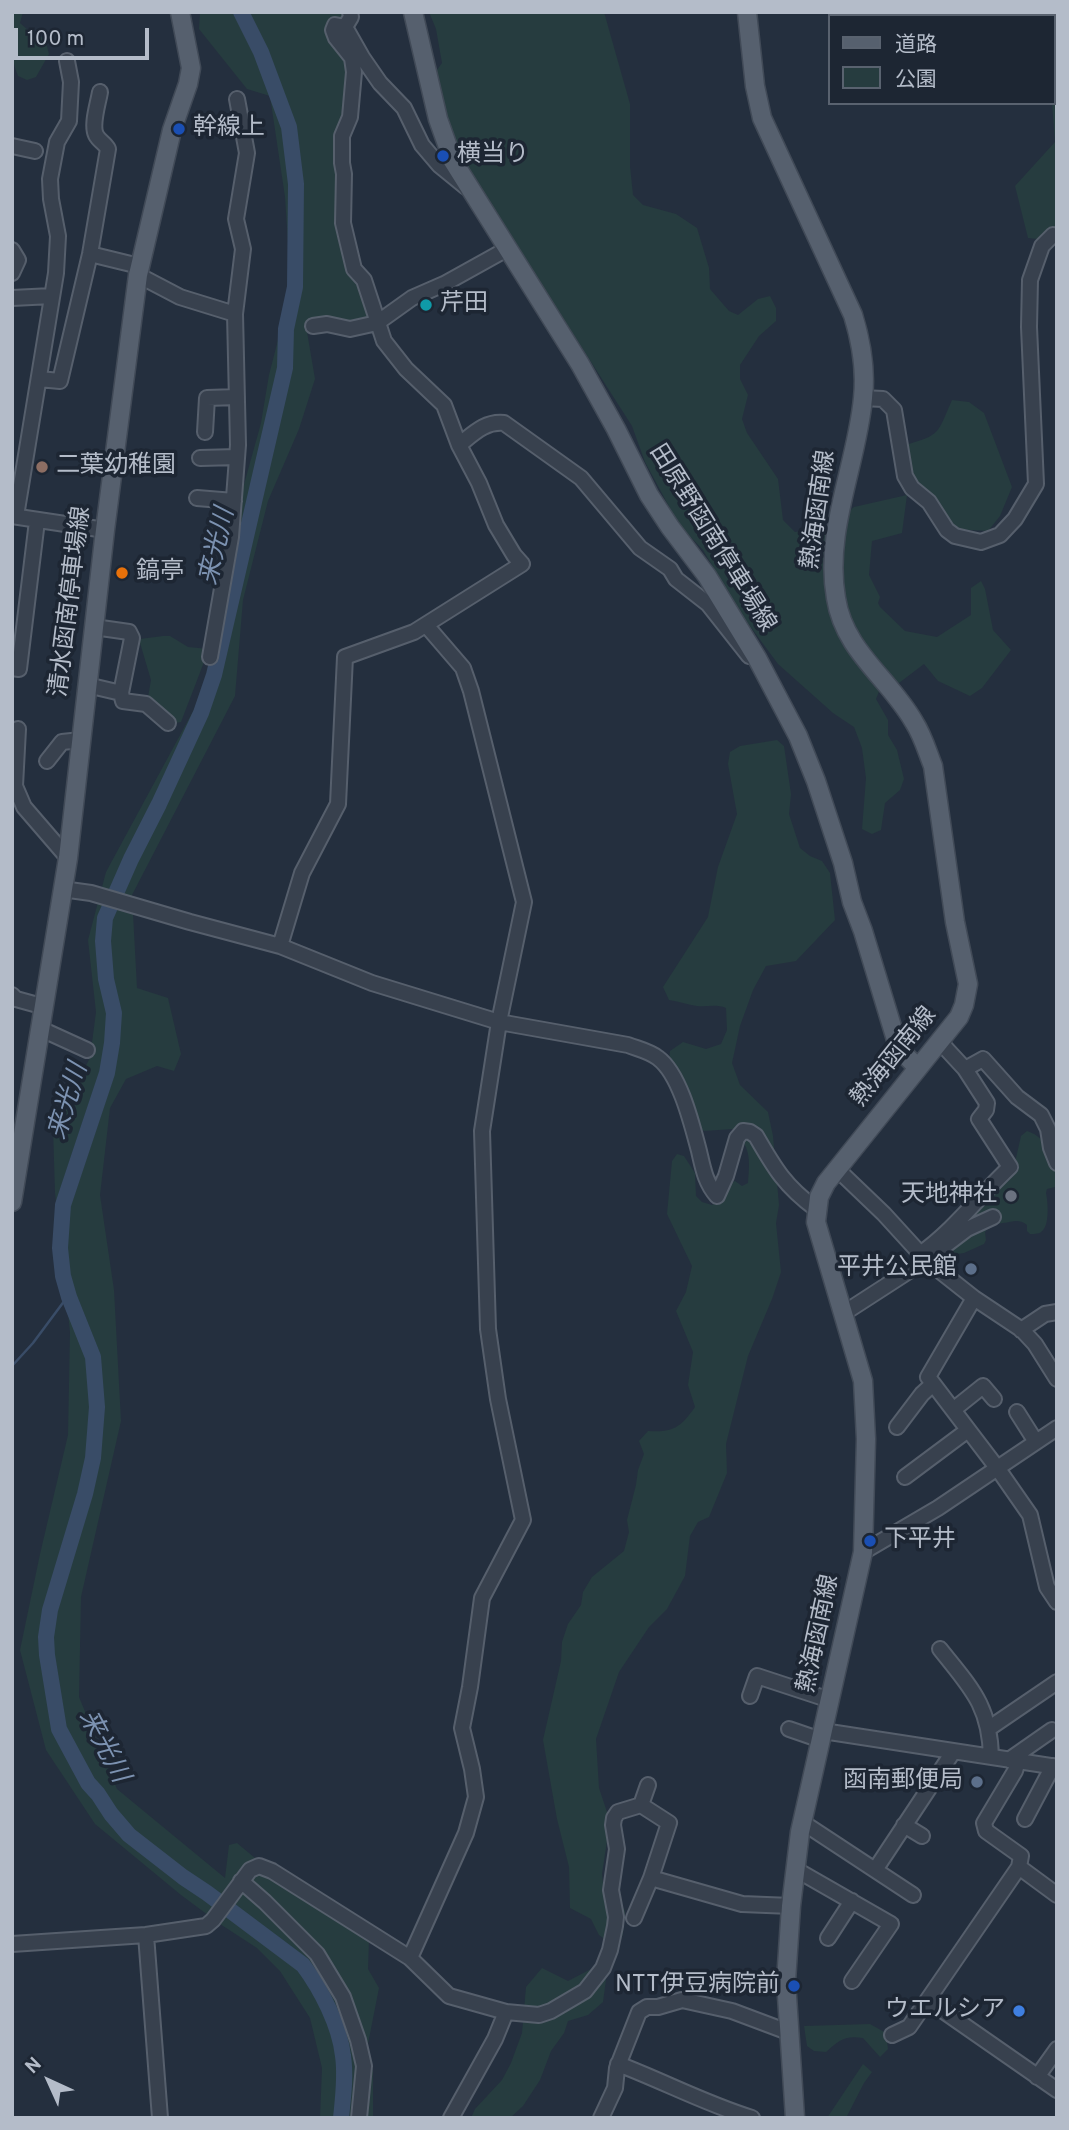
<!DOCTYPE html>
<meta charset="utf-8">
<style>
body{margin:0}
#map{position:relative;width:1069px;height:2130px;overflow:hidden;background:#242f3e;font-family:Overpass,"Noto Sans JP",sans-serif}
canvas{display:block}
.frame{position:absolute;inset:0;border:14px solid #b4bcc9;pointer-events:none}
.legend{position:absolute;left:828px;top:14px;width:228px;height:91px;box-sizing:border-box;background:#1d2633;border:2px solid #59626f;margin:0;padding:9px 12px;list-style:none;font-size:21px;color:#b4bcc9}
.legend li{display:flex;align-items:center;gap:14px;height:35px}
.legend b{width:35px;border:2px solid #59626f}
.north{position:absolute;left:14px;top:2046px;width:70px;height:70px;-webkit-text-stroke:5px #1d2633;paint-order:stroke;rotate:315deg;font-size:19px;font-weight:700;line-height:28px;text-align:center;color:#b4bcc9}
.north::after{content:'';display:block;margin:auto;width:24px;height:32px;background:#b4bcc9;clip-path:polygon(50% 0,100% 100%,50% 72%,0 100%)}
.scale{position:absolute;left:14px;top:28px;width:135px;height:32px;box-sizing:border-box;border:4px solid #b4bcc9;border-top:0;padding-left:9px;font-size:21px;line-height:24px;white-space:nowrap;color:#b4bcc9;-webkit-text-stroke:5px #1d2633;paint-order:stroke}
</style>
<div id="map">
<canvas width="1069" height="2130"></canvas>
<div class="frame"></div>
<ul class="legend">
<li><b style="height:9px;background:#56606e"></b>道路</li>
<li><b style="height:19px;background:#263c3f"></b>公園</li>
</ul>
<div class="north">N</div>
<div class="scale">100 m</div>
</div>
<script>
const ctx = document.querySelector('canvas').getContext('2d');
ctx.lineJoin = 'round';
function fill(path, color) { ctx.fillStyle = color; ctx.fill(path, 'evenodd'); }
function stroke(path, color, width, dash) { ctx.strokeStyle = color; ctx.lineWidth = width; ctx.lineCap = dash ? 'butt' : 'round'; ctx.setLineDash(dash || []); ctx.stroke(path); }
function write(font, color, halo, rows, align = 'center') {
  ctx.font = font + ' Overpass,"Noto Sans JP",sans-serif'; ctx.lineWidth = 7; ctx.setLineDash([]); ctx.textBaseline = 'middle'; ctx.strokeStyle = halo; ctx.fillStyle = color; for (const [text, x, y, turn = 0] of rows) {
    ctx.save(); ctx.translate(x, y); ctx.rotate((+turn || 0) * Math.PI / 180); ctx.textAlign = isNaN(turn) ? turn : align; if (halo) ctx.strokeText(text, 0, 0); ctx.fillText(text, 0, 0); ctx.restore();
  }
}
fill(new Path2D(`
 M12 12H23L20 23 28 30 45 39 49 54 36 77 27 80 18 76C9 56 12 33 12 12Z
 M200 12H342L348 61 338 147 345 260 360 284 373 319 307 332 315 379 299 429 268 501 243 600 235 696 132 895 137 988 168 998 181 1054 174 1071 157 1066 126 1079 110 1108 100 1195 114 1290 121 1421 81 1597 79 1697 117 1789 225 1878 229 1845 237 1843 304 1899 369 1939 368 1969 379 1988 367 2049 373 2072V2118H320L322 2068 310 2018 280 1971 257 1948 220 1924 181 1895 95 1824 46 1750 20 1650 40 1554 68 1435 70 1332 55 1193 53 1127 90 1058 96 1012 88 940 106 872 205 689 219 620 240 499 261 423 269 375 291 289 285 197 270 96 247 89 199 29Z
 M429 12H604L630 104V166L633 195 643 205 676 214 697 228 709 268 710 289 729 311 738 315 758 299 770 296 776 308V321L759 336 740 365V379L748 395 742 419 747 433 778 479 783 520 795 532 826 528 854 507 907 495 902 533 872 541 869 575 880 597 878 603 880 607 905 631 937 637 971 615V588L981 581 985 589 993 630 1011 650 982 688 970 696 938 681 924 664 899 683 890 682 880 689 876 699 888 720V735L897 750 904 779 900 790 885 803 881 830 872 834 862 829 866 778 862 748 854 727 833 713 778 664 741 614 703 550 679 525 645 462 632 426 465 165 443 118 434 74 442 63 436 29Z
 M1009 12H1057V241L1028 238 1015 186 1055 142 1052 103 1053 16H1009Z
 M952 400 969 402 984 413 1012 487 1000 516 988 531 953 529 906 471 905 445C941 435 937 434 952 400Z
 M163 636H170L188 647 209 649 181 722 175 723 153 706 148 697 151 680 140 643V639Z
 M777 740 784 746 791 794 789 814 800 848 810 856 822 861 830 873 835 920 796 961 766 966 753 990 740 1026 732 1063 740 1085 768 1112 773 1136 779 1205 776 1223 781 1272 772 1299 748 1356 726 1444 727 1473 709 1517 698 1522 690 1536 685 1576 667 1609 649 1627 619 1672 596 1739 599 1788 610 1821 602 1874 603 1883 619 1900 625 1911 623 1934 615 1957 607 1972 603 2002 588 2015 568 2021 564 2033 551 2051 540 2080 523 2106 510 2118H471L475 2109 502 2080 511 2063 522 2033 526 1987 542 1968 568 1981 595 1967 606 1940 599 1935 591 1919 570 1908 569 1867 557 1819 543 1740 561 1661 562 1642 568 1624 581 1605 583 1592 592 1577 624 1551 629 1532 627 1520 636 1485 638 1470 644 1454 639 1441 648 1431C673 1433 681 1427 695 1407L688 1385 693 1352 676 1311 686 1292 692 1266 667 1214 672 1161 677 1154 684 1156 695 1173 696 1196 702 1202 712 1205 722 1200 728 1184 735 1181 742 1186 748 1183C750 1159 751 1147 733 1129L704 1131 698 1126 669 1061 670 1051 683 1042 706 1049 721 1044 727 1030 726 1008C716 1004 708 1007 697 1006 688 1005 678 1001 669 1000L663 987 708 917 718 867 737 814 728 764 730 752 740 746Z
 M1027 1131C1048 1137 1062 1167 1055 1187L1047 1189 1046 1193C1048 1202 1050 1227 1041 1232 1039 1234 1032 1234 1030 1234L1027 1231V1225C1018 1218 1013 1222 1003 1223 1000 1224 996 1223 993 1223L985 1232 986 1240 984 1244 964 1253 957 1254 951 1251 940 1257V1239L1014 1167 1021 1136Z
 M870 2024 886 2033 888 2049 880 2057 863 2038C845 2035 839 2040 826 2052L814 2051 807 2046 804 2026Z
 M863 2064 872 2072 864 2083 846 2118H827Z`), '#263c3f');
stroke(new Path2D(`
 M12 1366 33 1343 65 1300 69 1297`), '#394c67', 2.5);
stroke(new Path2D(`
 M241 12 261 52 289 127 296 184 295 287 286 329 285 368 214 675 201 713 159 804 131 859 105 918 103 941 106 979 114 1013 112 1043 107 1073 63 1205 60 1248 63 1276 69 1297 93 1357 97 1407 93 1458 85 1494 50 1610 46 1637 47 1655 59 1729 88 1783 98 1794 111 1814 129 1835 183 1877 207 1893 303 1965C321 1989 340 2026 343 2056 346 2076 343 2098 341 2118`), '#394c67', 16);
const minor = new Path2D(`
 M345 27 351 17 350 12
 M12 146 35 151
 M12 250 18 260 12 273
 M90 254 139 266
 M138 275 180 297 235 314
 M12 298 52 296
 M313 326 327 324 350 329 377 323 412 298 444 284 507 249
 M39 379 60 381 90 254 108 149C105 143 99 141 96 135 91 125 98 104 100 92
 M863 398 883 399 894 410 905 476 912 488 929 502 947 530 955 536 981 542 1000 535 1015 519 1036 484 1029 327 1030 280 1042 246 1053 235 1057 236
 M205 432 207 398 237 397
 M459 445C473 434 485 421 504 423L581 478 640 548 670 569 676 579 708 604 749 656
 M200 458 237 457
 M197 498 234 501
 M12 516 105 530
 M16 516 56 273 58 236 51 199 50 179 57 142 69 121 71 82 67 61
 M210 657 231 537 238 445 235 314 243 249 236 219 247 153 237 99
 M12 668 19 669 37 521
 M87 685 121 693 132 638 129 632 94 627
 M121 693 123 701 146 704 168 723
 M18 729 15 786 24 807 68 858
 M47 761 62 742 81 740
 M62 889 91 893 190 922 280 946 372 983 499 1022 628 1045C638 1049 649 1051 658 1058 680 1074 692 1125 699 1151 703 1168 705 1182 717 1196L726 1176 737 1138 743 1131 750 1132 756 1136C775 1169 785 1186 816 1209
 M280 946 302 873 338 804 345 657 414 632 522 564 514 555 496 525 479 483 459 445 444 405 406 369 384 341 364 280 354 269 343 223 344 174 342 163V136L350 117 354 72 352 58 336 38 333 30 335 25 345 27 362 57 380 83 404 108 422 145 439 165 466 187
 M12 995 16 999 45 1007
 M41 1029 87 1050
 M965 1069 983 1059 1017 1097 1041 1115 1048 1129 1051 1148 1057 1163
 M837 1169 884 1214 926 1260 967 1229 993 1217
 M920 1254C954 1230 980 1195 1010 1167L979 1119 986 1110 987 1103 965 1069 940 1042
 M974 1298 928 1377 998 1469 1030 1515 1047 1587 1057 1602
 M844 1313 926 1260 974 1298 1022 1330 1035 1344 1057 1379
 M1021 1330 1045 1314 1057 1312
 M953 1410 983 1386 994 1399
 M1017 1412 1036 1442
 M897 1427 922 1394 933 1384
 M905 1477 968 1430
 M863 1552 938 1508 1057 1428
 M940 1649C970 1687 990 1705 991 1757
 M750 1696 757 1676 830 1700
 M789 1729 821 1740
 M988 1729 1057 1682
 M823 1731 1057 1767
 M1009 1760 1052 1730
 M1018 1761 1015 1771 984 1823 986 1831 1021 1856 1019 1867
 M1025 1819 1053 1766
 M802 1822 913 1895
 M904 1825 922 1836
 M795 1869 891 1924 852 1981
 M875 1870 953 1752
 M651 1878 742 1904 791 1906
 M241 1881 265 1902 317 1954 343 1997 358 2040 364 2066 359 2118
 M634 1918 651 1878 669 1823 641 1805
 M146 1935 160 2118
 M828 1938 852 1901
 M12 1944 146 1935 206 1926 213 1920 250 1870 259 1866 272 1871 410 1958 449 1996 506 2012 539 2015 551 2011 585 1991 603 1968 610 1950 615 1926 616 1917 611 1890 617 1849 613 1825 614 1818 618 1812 641 1805 648 1785
 M410 1958 466 1833 476 1797 472 1769 462 1728 470 1687 482 1598 523 1520 498 1399 488 1329 482 1131 499 1022 524 902 471 691 463 668 426 625
 M929 2001 1057 2090
 M892 2035 909 2027 1019 1867 1057 1895
 M618 2064C663 2081 706 2104 752 2118
 M1037 2077 1057 2049
 M451 2118 495 2039 506 2012
 M601 2118 615 2088 617 2068 639 2012 647 2007H658L682 2000 732 2011 788 2032`);
const major = new Path2D(`
 M413 12 438 119 453 161 580 364 616 429 649 495 670 527 707 576 757 658 798 736 816 781 843 863 852 902 863 931 897 1043 903 1053 918 1068
 M747 12 755 86 762 118 853 315C861 341 866 370 863 398 857 464 824 531 836 598 844 651 889 678 914 722 923 736 927 751 933 766L955 922 968 984 964 1005 959 1017 826 1183 819 1197 816 1222 863 1381 866 1439 863 1552 800 1832 791 1906 786 1981 795 2118
 M12 1202 68 858 105 530 138 275 172 130 188 84 191 68 180 12`);
stroke(minor, '#565f6c', 18);
stroke(major, '#414a57', 21);
stroke(minor, '#38414e', 14);
stroke(major, '#56606e', 18);
for (const [x, y, r, color] of [
 [179,129,7,"#1a4fb4"],
 [443,156,7,"#1a4fb4"],
 [426,305,7,"#0f9aa8"],
 [42,467,7,"#8d6e63"],
 [122,573,7,"#e8710a"],
 [1011,1196,7,"#6b7280"],
 [971,1269,7,"#5c6f8a"],
 [870,1541,7,"#1a4fb4"],
 [977,1782,7,"#5c6f8a"],
 [794,1986,7,"#1a4fb4"],
 [1019,2011,7,"#3f7fe0"]
]) { const dot = new Path2D(); dot.arc(x, y, r, 0, 2 * Math.PI); ctx.fillStyle = color; ctx.fill(dot); stroke(dot, '#1d2633', 2.5); }
write('24px', '#b4bcc9', '#1d2633', [
 ["幹線上",193,129],
 ["横当り",457,156],
 ["芹田",440,305],
 ["二葉幼稚園",56,467],
 ["鎬亭",136,573],
 ["天地神社",997,1196,"right"],
 ["平井公民館",957,1269,"right"],
 ["下平井",884,1541],
 ["函南郵便局",963,1782,"right"],
 ["NTT伊豆病院前",780,1986,"right"],
 ["ウエルシア",1005,2011,"right"]
], 'left');
write('24px', '#b4bcc9', '#1d2633', [
 ["熱海函南線",820,510,-82],
 ["田原野函南停車場線",711,539,58],
 ["清水函南停車場線",72,602,-83],
 ["熱海函南線",895,1058,-51],
 ["熱海函南線",820,1634,-78]
]);
write('italic 26px', '#7c92b1', '#1d2633', [
 ["来光川",219,547,-77],
 ["来光川",70,1102,-73],
 ["来光川",102,1747,62]
]);
</script>
